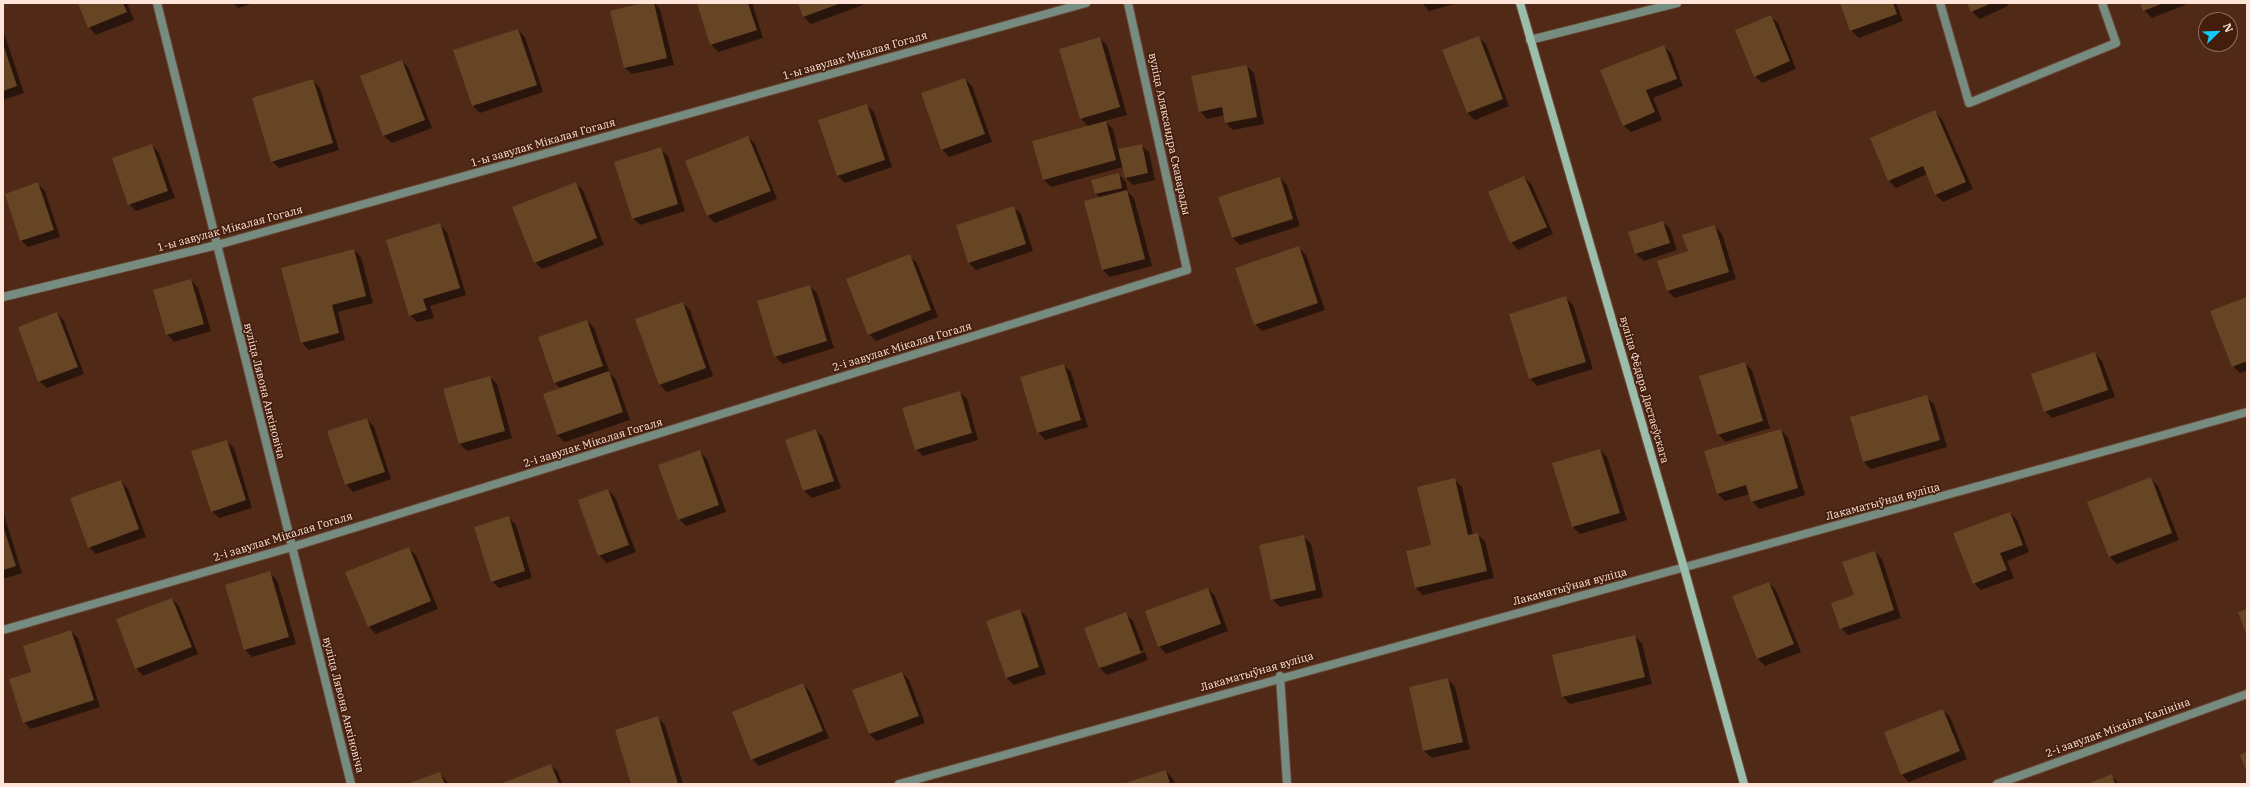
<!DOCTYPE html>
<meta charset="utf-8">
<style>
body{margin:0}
#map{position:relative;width:2250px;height:787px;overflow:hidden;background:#502917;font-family:"IBM Plex Serif",serif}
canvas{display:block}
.frame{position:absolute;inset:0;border:4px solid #fee4d9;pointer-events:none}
.north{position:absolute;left:2198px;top:12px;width:40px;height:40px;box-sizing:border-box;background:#441e0d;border:1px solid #8e6d5f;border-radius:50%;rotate:67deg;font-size:11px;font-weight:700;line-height:16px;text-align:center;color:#fee4d9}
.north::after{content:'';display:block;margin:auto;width:14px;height:18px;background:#15cafb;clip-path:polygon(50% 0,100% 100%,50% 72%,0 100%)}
</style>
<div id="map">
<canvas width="2250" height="787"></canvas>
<div class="frame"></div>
<div class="north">N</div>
</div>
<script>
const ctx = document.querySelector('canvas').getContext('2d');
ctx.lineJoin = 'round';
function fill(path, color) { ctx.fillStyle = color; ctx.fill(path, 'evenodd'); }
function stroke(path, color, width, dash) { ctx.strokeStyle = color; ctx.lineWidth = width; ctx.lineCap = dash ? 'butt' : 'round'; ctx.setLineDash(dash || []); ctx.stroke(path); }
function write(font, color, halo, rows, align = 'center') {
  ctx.font = font + ' "IBM Plex Serif",serif'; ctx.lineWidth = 3.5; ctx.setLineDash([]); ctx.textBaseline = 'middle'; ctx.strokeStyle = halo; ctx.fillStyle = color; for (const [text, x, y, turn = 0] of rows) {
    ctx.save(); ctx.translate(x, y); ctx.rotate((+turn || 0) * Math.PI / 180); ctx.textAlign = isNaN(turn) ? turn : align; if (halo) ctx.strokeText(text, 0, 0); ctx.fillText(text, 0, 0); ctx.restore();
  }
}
fill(new Path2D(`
 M79 3H127L134 20 96 35 89 27Z
 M233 3H254L238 8Z
 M646 3H655L660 9 674 65 632 74 624 67Z
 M698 3H752L763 38 718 52 711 44Z
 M799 3H863V5L811 24 804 17Z
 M1422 3H1458L1429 11Z
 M1841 3H1896L1903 21 1859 38 1851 30Z
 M1968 3H2007L2008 6 1980 19 1972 12Z
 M2142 3H2190L2152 18 2144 10Z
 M1770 16 1778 23 1796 69 1762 83 1755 76Z
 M3 30 24 93 3 100Z
 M518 30 525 37 543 92 480 113 473 106 455 50Z
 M1478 37 1486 44 1509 106 1475 120 1467 113Z
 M1099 38 1107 45 1127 115 1105 121 1113 129 1118 150 1141 145 1149 152 1155 180 1133 185 1126 178 1123 167 1051 187 1043 179 1089 127 1081 119Z
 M1663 46 1671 53 1683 86 1653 98 1662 120 1631 132 1623 125Z
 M402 61 409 69 432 128 392 143 384 136 362 77Z
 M1247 66 1254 73 1264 124 1233 130 1226 123 1225 115 1207 119 1200 111Z
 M965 79 972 86 992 142 949 157 942 149Z
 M313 81 320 88 339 150 279 168 272 161Z
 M867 105 874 112 892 167 845 183 837 175Z
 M1935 112 1942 119 1973 189 1943 202 1936 195 1927 174 1896 188 1889 181Z
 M748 137 755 144 777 199 715 223 708 216Z
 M152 145 159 153 175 198 136 211 129 204Z
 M660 149 668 156 685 211 640 225 633 218Z
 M1119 174 1126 182 1128 192 1134 198 1152 266 1110 277 1103 270 1100 198 1095 193Z
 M1524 177 1532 185 1553 234 1518 250 1511 242Z
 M1280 178 1287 185 1300 226 1240 245 1233 238 1220 197Z
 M575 183 583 190 604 245 542 269 535 262Z
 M38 184 45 191 60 237 28 247 21 240Z
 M1013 207 1021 214 1033 251 976 270 969 263 957 226Z
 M1663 222 1670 229 1677 250 1644 261 1636 254 1630 232Z
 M440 225 447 232 466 295 430 306 434 318 417 322 410 315Z
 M1715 226 1722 234 1736 279 1675 298 1668 291 1658 261 1689 252Z
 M1299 248 1306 255 1325 310 1262 331 1255 324Z
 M354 250 361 257 373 303 338 312 345 340 309 350 302 343Z
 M909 256 917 263 938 317 876 341 869 334Z
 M191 280 198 288 211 331 174 342 167 334Z
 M810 286 817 293 834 348 783 364 775 356Z
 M1566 298 1573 305 1593 369 1537 386 1530 378Z
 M2247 298V371L2240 373 2233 366Z
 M683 303 690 310 713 376 667 392 659 384Z
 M57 313 64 321 84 374 47 388 39 381Z
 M587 321 594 328 610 373 616 380 630 420 565 442 557 435 561 389 555 383 539 337Z
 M2095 353 2102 361 2115 397 2052 418 2045 411Z
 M1744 363 1752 370 1770 428 1725 442 1718 434Z
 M1064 365 1071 372 1088 427 1045 440 1038 432Z
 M490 377 497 384 512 438 467 451 459 443Z
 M959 392 967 399 978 440 923 456 916 449Z
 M1926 397 1934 404 1947 447 1871 469 1864 462 1851 418Z
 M367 419 374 427 391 479 353 492 346 484Z
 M816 430 823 437 841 488 812 498 804 491 786 440Z
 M1781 430 1788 437 1805 495 1759 509 1752 501 1750 494 1725 501 1718 494Z
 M227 441 234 448 252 508 219 518 212 511Z
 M1600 450 1607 457 1627 520 1580 534 1573 527Z
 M700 452 707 459 726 512 686 526 679 519Z
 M2150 478 2158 486 2179 540 2117 564 2110 557 2088 503Z
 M1454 479 1462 487 1473 535 1477 534 1485 541 1494 578 1423 595 1416 588Z
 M121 481 128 489 146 537 96 554 89 547Z
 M608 490 615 497 636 552 607 563 599 555Z
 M3 511 22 573 3 579Z
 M2010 513 2017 520 2029 552 2007 561 2014 578 1981 590 1974 583Z
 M508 517 516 525 532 578 499 588 492 581Z
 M1303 536 1311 544 1323 597 1280 607 1272 599Z
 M408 548 416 555 438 609 376 634 369 627 347 573Z
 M1875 552 1882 559 1901 618 1848 635 1841 628Z
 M269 573 277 580 296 644 252 657 245 650 226 586Z
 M1769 583 1776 590 1801 652 1765 666 1758 659Z
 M1208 589 1215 596 1228 631 1166 654 1159 646Z
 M172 599 179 606 198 654 143 676 136 668Z
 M1019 610 1027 617 1046 674 1014 685 1007 678 987 621Z
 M1126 614 1133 621 1144 650 1102 666V668L1145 652 1148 660 1107 675 1100 668 1085 629Z
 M71 631 78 638 100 707 31 729 24 722 32 673Z
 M1634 636 1642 643 1652 684 1570 704 1563 697 1553 656Z
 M902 673 909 680 925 723 877 741 869 734Z
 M1448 679 1455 687 1470 749 1432 758 1424 751 1410 688Z
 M803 684 810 692 829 738 759 766 752 759Z
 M1943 710 1950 717 1967 759 1909 782 1902 775Z
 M658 718 665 725 683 784H632Z
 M551 765 558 772 562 784H503Z
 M1166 771 1173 779 1175 784H1124Z
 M440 773 449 784H409Z
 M2112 776 2119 784H2089Z`), '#0007');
fill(new Path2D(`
 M78 3H123L127 12 88 28Z
 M642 3H654L667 58 624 68 610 11Z
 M697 3H748L757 30 710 45Z
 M798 3H841L803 17Z
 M1840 3H1893L1897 14 1850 31Z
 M1967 3H1992L1971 12Z
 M2140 3H2164L2143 11Z
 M1771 15 1790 61 1754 77 1735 30Z
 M518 29 537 85 472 106 453 50Z
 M1479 36 1503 99 1467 113 1442 50Z
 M1100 37 1120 107 1080 119 1059 49Z
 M3 44 17 86 3 91Z
 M1664 45 1677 79 1646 90 1655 112 1623 126 1600 70Z
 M402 60 425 120 383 136 360 76Z
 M1247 65 1257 117 1225 123 1222 107 1199 112 1191 76Z
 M965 78 985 134 941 150 921 93Z
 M313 79 333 143 271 162 252 98Z
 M867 104 885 160 837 176 818 120Z
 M1935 110 1966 182 1935 195 1923 166 1888 181 1870 138Z
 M1106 121 1116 160 1043 180 1032 141Z
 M748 136 771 191 707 216 685 161Z
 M152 144 168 191 128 205 112 158Z
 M1142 144 1148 173 1125 178 1118 149Z
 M661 147 678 204 632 219 614 162Z
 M1119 173 1122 188 1095 194 1091 180Z
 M1524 176 1547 227 1510 243 1488 192Z
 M1280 177 1293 219 1232 238 1218 197Z
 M38 182 54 230 20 241 5 194Z
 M576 182 597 238 534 263 512 207Z
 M1127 190 1145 259 1102 270 1084 201Z
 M1014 206 1026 244 968 263 956 225Z
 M1663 221 1670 243 1635 254 1628 232Z
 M440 223 460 288 423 299 427 310 409 316 386 240Z
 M1715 225 1729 272 1667 291 1657 261 1688 251 1682 235Z
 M1299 246 1318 303 1254 325 1235 268Z
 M354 249 366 296 332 305 339 333 301 343 281 268Z
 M910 254 931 310 868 335 846 279Z
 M191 279 204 324 166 335 153 290Z
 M810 285 827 341 774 357 757 301Z
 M1566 296 1586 362 1529 379 1509 314Z
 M2247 297V361L2232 367 2210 311Z
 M683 302 706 368 659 385 635 319Z
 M57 312 78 367 38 382 18 327Z
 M587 320 603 366 554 383 538 337Z
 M2095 352 2108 390 2044 412 2031 374Z
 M1745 362 1763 421 1717 435 1699 376Z
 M1064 364 1081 420 1037 433 1020 377Z
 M609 371 623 412 557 435 543 394Z
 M490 376 505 431 459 444 443 389Z
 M960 391 972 433 915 450 902 408Z
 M1927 395 1940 440 1863 462 1850 417Z
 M367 418 385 472 345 485 327 431Z
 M816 429 834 481 803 491 785 440Z
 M1781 429 1798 488 1751 502 1746 485 1717 494 1704 451Z
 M227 440 246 500 211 512 191 451Z
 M1600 449 1620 513 1572 527 1552 463Z
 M700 450 719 505 678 520 658 465Z
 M2151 477 2172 533 2109 557 2087 502Z
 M1455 478 1468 535 1478 533 1487 571 1415 588 1406 551 1431 545 1417 487Z
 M121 480 139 529 88 548 70 498Z
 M608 489 629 545 598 556 578 500Z
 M2010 512 2023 545 2000 553 2007 570 1973 584 1953 533Z
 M509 516 525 571 491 582 474 527Z
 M3 526 16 566 3 570Z
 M1304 535 1316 590 1271 600 1259 545Z
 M409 547 431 601 368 627 345 572Z
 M1875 551 1894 610 1840 629 1831 603 1854 595 1842 562Z
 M270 571 289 637 244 650 225 585Z
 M1769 582 1794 644 1757 659 1732 596Z
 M1208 588 1221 624 1158 647 1145 611Z
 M172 598 192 647 135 669 116 619Z
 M1020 609 1039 667 1006 678 986 621Z
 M2247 609V636L2238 612Z
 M1126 612 1141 653 1099 668 1084 628Z
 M71 630 94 700 23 723 9 679 31 672 23 646Z
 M1635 635 1645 677 1562 697 1552 655Z
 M902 672 919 716 869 734 852 690Z
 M1448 678 1463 742 1423 751 1409 687Z
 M803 683 823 731 751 760 732 712Z
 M1943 709 1960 751 1901 775 1884 732Z
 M658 716 678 784H631L615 730Z
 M2247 752V773L2240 755Z
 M551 764 559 784H500Z
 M1166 770 1170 784H1122Z
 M440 772 445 784H407Z
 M2112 774 2115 784H2087Z`), '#664525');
const lane = new Path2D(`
 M1940 3 1969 103 2116 43 2102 3
 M1530 40 1677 3`);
const street = new Path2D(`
 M157 3 351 784
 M3 297 217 245 1086 3
 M3 630 292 547 1187 270 1128 3
 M1280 676 1287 784
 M899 784C1348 657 1798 537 2247 412
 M1997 784 2247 694`);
const secondary = new Path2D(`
 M1520 3 1684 568 1744 784`);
stroke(lane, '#6c4736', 10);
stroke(street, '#6c4736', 10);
stroke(secondary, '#6c4736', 10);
stroke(lane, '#768c81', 8);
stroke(street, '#768c81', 8);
stroke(secondary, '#9bbdac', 8);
write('11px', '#fee4d9', '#441e0d', [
 ["1-ы завулак Мікалая Гогаля",855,56,-16],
 ["вуліца Аляксандра Скаварады",1169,134,78],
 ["1-ы завулак Мікалая Гогаля",543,143,-16],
 ["1-ы завулак Мікалая Гогаля",230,229,-15],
 ["2-і завулак Мікалая Гогаля",902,347,-17],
 ["вуліца Фёдара Дастаеўскага",1644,390,74],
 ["вуліца Лявона Анкіновіча",264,391,76],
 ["2-і завулак Мікалая Гогаля",593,443,-17],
 ["Лакаматыўная вуліца",1883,502,-15],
 ["2-і завулак Мікалая Гогаля",283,537,-17],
 ["Лакаматыўная вуліца",1570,587,-15],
 ["Лакаматыўная вуліца",1257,672,-16],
 ["вуліца Лявона Анкіновіча",343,705,76],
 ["2-і завулак Міхаіла Калініна",2118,728,-20]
]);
</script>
